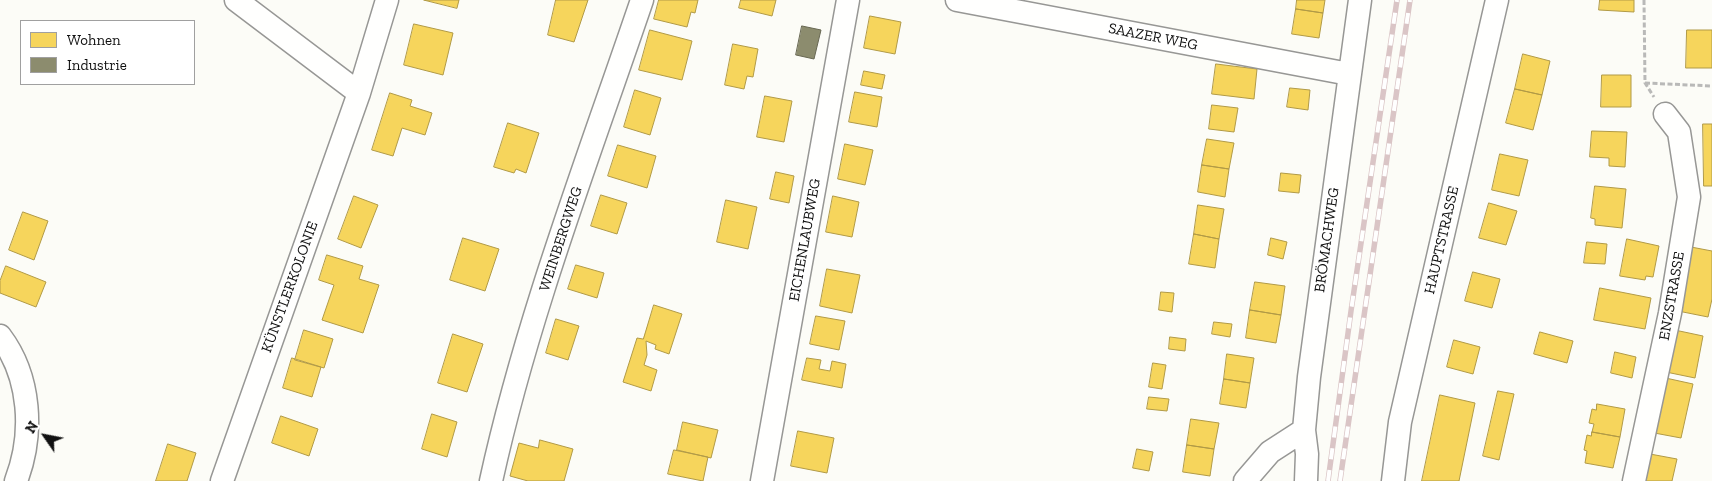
<!DOCTYPE html>
<meta charset="utf-8">
<style>
body{margin:0}
#map{position:relative;width:1712px;height:481px;overflow:hidden;background:#fcfcf7;font-family:"Zilla Slab",serif}
canvas{display:block}
.legend{position:absolute;left:20px;top:20px;width:175px;height:65px;box-sizing:border-box;background:#fff;border:1px solid #a0a0a0;margin:0;padding:6px 9px;list-style:none;font-size:15px;color:#111}
.legend li{display:flex;align-items:center;gap:10px;height:25px}
.legend b{width:25px;border:1px solid #a0a0a0}
.north{position:absolute;left:20px;top:411px;width:50px;height:50px;-webkit-text-stroke:4px #fff;paint-order:stroke;rotate:303deg;font-size:14px;font-weight:700;line-height:20px;text-align:center;color:#111}
.north::after{content:'';display:block;margin:auto;width:18px;height:22px;background:#111;clip-path:polygon(50% 0,100% 100%,50% 72%,0 100%)}
</style>
<div id="map">
<canvas width="1712" height="481"></canvas>
<ul class="legend">
<li><b style="height:14px;background:#f6d55c"></b>Wohnen</li>
<li><b style="height:14px;background:#8c8c6e"></b>Industrie</li>
</ul>
<div class="north">N</div>
</div>
<script>
const ctx = document.querySelector('canvas').getContext('2d');
ctx.lineJoin = 'round';
function fill(path, color) { ctx.fillStyle = color; ctx.fill(path, 'evenodd'); }
function stroke(path, color, width, dash) { ctx.strokeStyle = color; ctx.lineWidth = width; ctx.lineCap = dash ? 'butt' : 'round'; ctx.setLineDash(dash || []); ctx.stroke(path); }
function write(font, color, halo, rows, align = 'center') {
  ctx.font = font + ' "Zilla Slab",serif'; ctx.lineWidth = 5; ctx.setLineDash([]); ctx.textBaseline = 'middle'; ctx.strokeStyle = halo; ctx.fillStyle = color; for (const [text, x, y, turn = 0] of rows) {
    ctx.save(); ctx.translate(x, y); ctx.rotate((+turn || 0) * Math.PI / 180); ctx.textAlign = isNaN(turn) ? turn : align; if (halo) ctx.strokeText(text, 0, 0); ctx.fillText(text, 0, 0); ctx.restore();
  }
}
const homes = new Path2D(`
 M424 0H459L457 8Z
 M556 0H588L574 42 548 35Z
 M659 0H698L695 13 691 12 687 27 654 19Z
 M741 0H776L772 16 739 8Z
 M1297 0H1325L1323 13 1296 9Z
 M1600 0H1634V12L1599 10Z
 M1296 9 1323 13 1319 38 1292 34Z
 M870 16 901 22 895 54 864 48Z
 M414 24 453 33 443 75 404 65Z
 M650 30 692 41 682 80 639 70Z
 M1687 30H1712V68H1686Z
 M733 44 758 49 753 77 747 76 744 89 725 85Z
 M1523 54 1550 61 1542 95 1515 89Z
 M1216 64 1257 69 1254 99 1212 94Z
 M864 71 885 75 882 89 861 85Z
 M1602 75H1631V107H1601Z
 M1290 88 1310 90 1308 110 1287 107Z
 M1515 89 1542 95 1533 130 1506 123Z
 M635 90 661 98 650 135 624 127Z
 M855 92 882 97 877 127 849 122Z
 M390 93 412 100 410 106 432 113 425 135 402 128 393 156 372 150Z
 M765 96 792 101 784 142 757 137Z
 M1212 105 1238 108 1234 132 1209 129Z
 M508 123 539 133 526 173 516 169 514 173 494 167Z
 M1703 124H1712V186H1704Z
 M1592 131 1627 132 1625 167 1609 166V158L1590 157Z
 M1207 139 1234 143 1229 169 1202 165Z
 M845 144 873 150 865 185 838 179Z
 M618 145 656 156 647 188 608 176Z
 M1500 154 1528 160 1519 196 1492 190Z
 M1202 165 1229 169 1225 197 1198 192Z
 M776 172 794 176 789 203 770 199Z
 M1281 173 1301 175 1299 193 1279 191Z
 M1595 186 1626 189 1622 228 1595 225V219L1591 218Z
 M601 195 627 203 617 234 591 226Z
 M354 196 378 205 361 248 338 239Z
 M833 196 859 202 852 237 826 232Z
 M726 200 757 207 748 249 717 242Z
 M1489 203 1517 211 1506 245 1479 238Z
 M1198 205 1224 209 1219 239 1194 234Z
 M23 212 48 221 34 260 9 250Z
 M1194 234 1219 239 1215 268 1189 264Z
 M463 238 499 249 485 291 450 280Z
 M1271 238 1287 242 1283 259 1268 255Z
 M1627 239 1659 246 1653 277 1646 276 1645 280 1620 276Z
 M1587 242 1607 244 1605 264 1584 263Z
 M1691 247 1712 251V299L1708 317 1678 311Z
 M327 255 363 266 359 279 379 285 363 333 322 320 334 285 319 280Z
 M576 265 604 273 597 298 568 289Z
 M6 266 46 282 36 307 0 293V281Z
 M827 269 860 275 852 313 820 306Z
 M1473 272 1500 279 1492 308 1465 301Z
 M1255 282 1285 286 1281 315 1250 310Z
 M1600 288 1651 298 1645 329 1594 320Z
 M1161 292 1174 293 1172 312 1159 310Z
 M654 305 682 314 669 354 655 349 656 345 646 341 647 355 644 365 657 370 651 391 623 382 637 338 643 339Z
 M1250 310 1281 315 1276 343 1246 338Z
 M816 316 845 321 839 350 810 344Z
 M556 319 579 326 568 360 546 353Z
 M1214 322 1232 324 1230 337 1212 334Z
 M1670 329 1703 336 1695 378 1661 371Z
 M304 330 333 339 324 368 295 360Z
 M1540 332 1573 341 1567 363 1534 354Z
 M453 334 483 344 467 392 438 383Z
 M1170 337 1186 339 1185 351 1169 349Z
 M1454 340 1480 347 1473 374 1447 367Z
 M1615 352 1636 357 1632 378 1611 373Z
 M1227 354 1254 358 1250 383 1224 379Z
 M292 358 321 367 312 397 283 388Z
 M807 358 821 360 819 369 830 371 832 361 846 364 842 388 802 380Z
 M1153 363 1166 365 1162 389 1149 387Z
 M1661 377 1693 384 1681 438 1649 432Z
 M1224 379 1250 383 1246 408 1220 404Z
 M1498 391 1514 394 1499 460 1483 456Z
 M1440 395 1475 403 1459 481H1422Z
 M1149 397 1169 399 1167 411 1147 409Z
 M1597 404 1625 409 1620 437 1592 432 1594 424 1589 423 1592 409 1596 410Z
 M432 414 457 422 447 457 422 449Z
 M281 416 318 429 309 456 272 443Z
 M1191 419 1219 423 1214 449 1187 445Z
 M683 422 718 430 711 458 677 450Z
 M798 431 834 438 827 473 791 466Z
 M1592 432 1620 437 1613 468 1585 463 1587 451 1584 450 1587 435 1591 436Z
 M540 440 573 449 564 481H528L510 476 519 443 538 448Z
 M168 444 196 453 187 481H156Z
 M1187 445 1214 449 1210 476 1183 472Z
 M1137 449 1153 452 1149 471 1133 468Z
 M674 450 708 457 703 481 668 474Z
 M1650 454 1677 459 1672 481H1644Z`);
fill(homes, '#f6d55c');
stroke(homes, '#b19a46', 1);
const industry = new Path2D(`
 M802 26 821 30 814 59 796 55Z`);
fill(industry, '#8c8c6e');
stroke(industry, '#676752', 1);
const minor = new Path2D(`
 M236 0 359 93
 M957 0 1349 74
 M0 336C31 377 34 434 16 481
 M222 481 359 93 387 0
 M491 481C527 317 588 159 642 0
 M762 481 848 0
 M1245 481 1270 452 1304 430
 M1306 481 1307 454 1304 430 1309 377 1360 0
 M1393 481 1400 422 1497 0
 M1634 481 1670 313 1689 197 1679 132 1665 114`);
stroke(minor, '#979795', 25);
stroke(new Path2D(`
 M1644 0 1645 83 1654 97
 M1645 83 1712 86`), '#b9b9b8', 3, [5, 2.5]);
stroke(minor, '#fffffe', 22);
const rail = new Path2D(`
 M1328 481 1351 311 1397 0
 M1340 481 1410 0`);
stroke(rail, '#dac5c6', 5.5);
stroke(rail, '#fff', 4, [11]);
write('15px', '#111', '#fff', [
 ["SAAZER WEG",1153,37,11],
 ["WEINBERGWEG",561,239,-72],
 ["EICHENLAUBWEG",805,240,-80],
 ["BRÖMACHWEG",1327,240,-82],
 ["HAUPTSTRASSE",1442,240,-77],
 ["KÜNSTLERKOLONIE",290,287,-70],
 ["ENZSTRASSE",1672,296,-80]
]);
</script>
